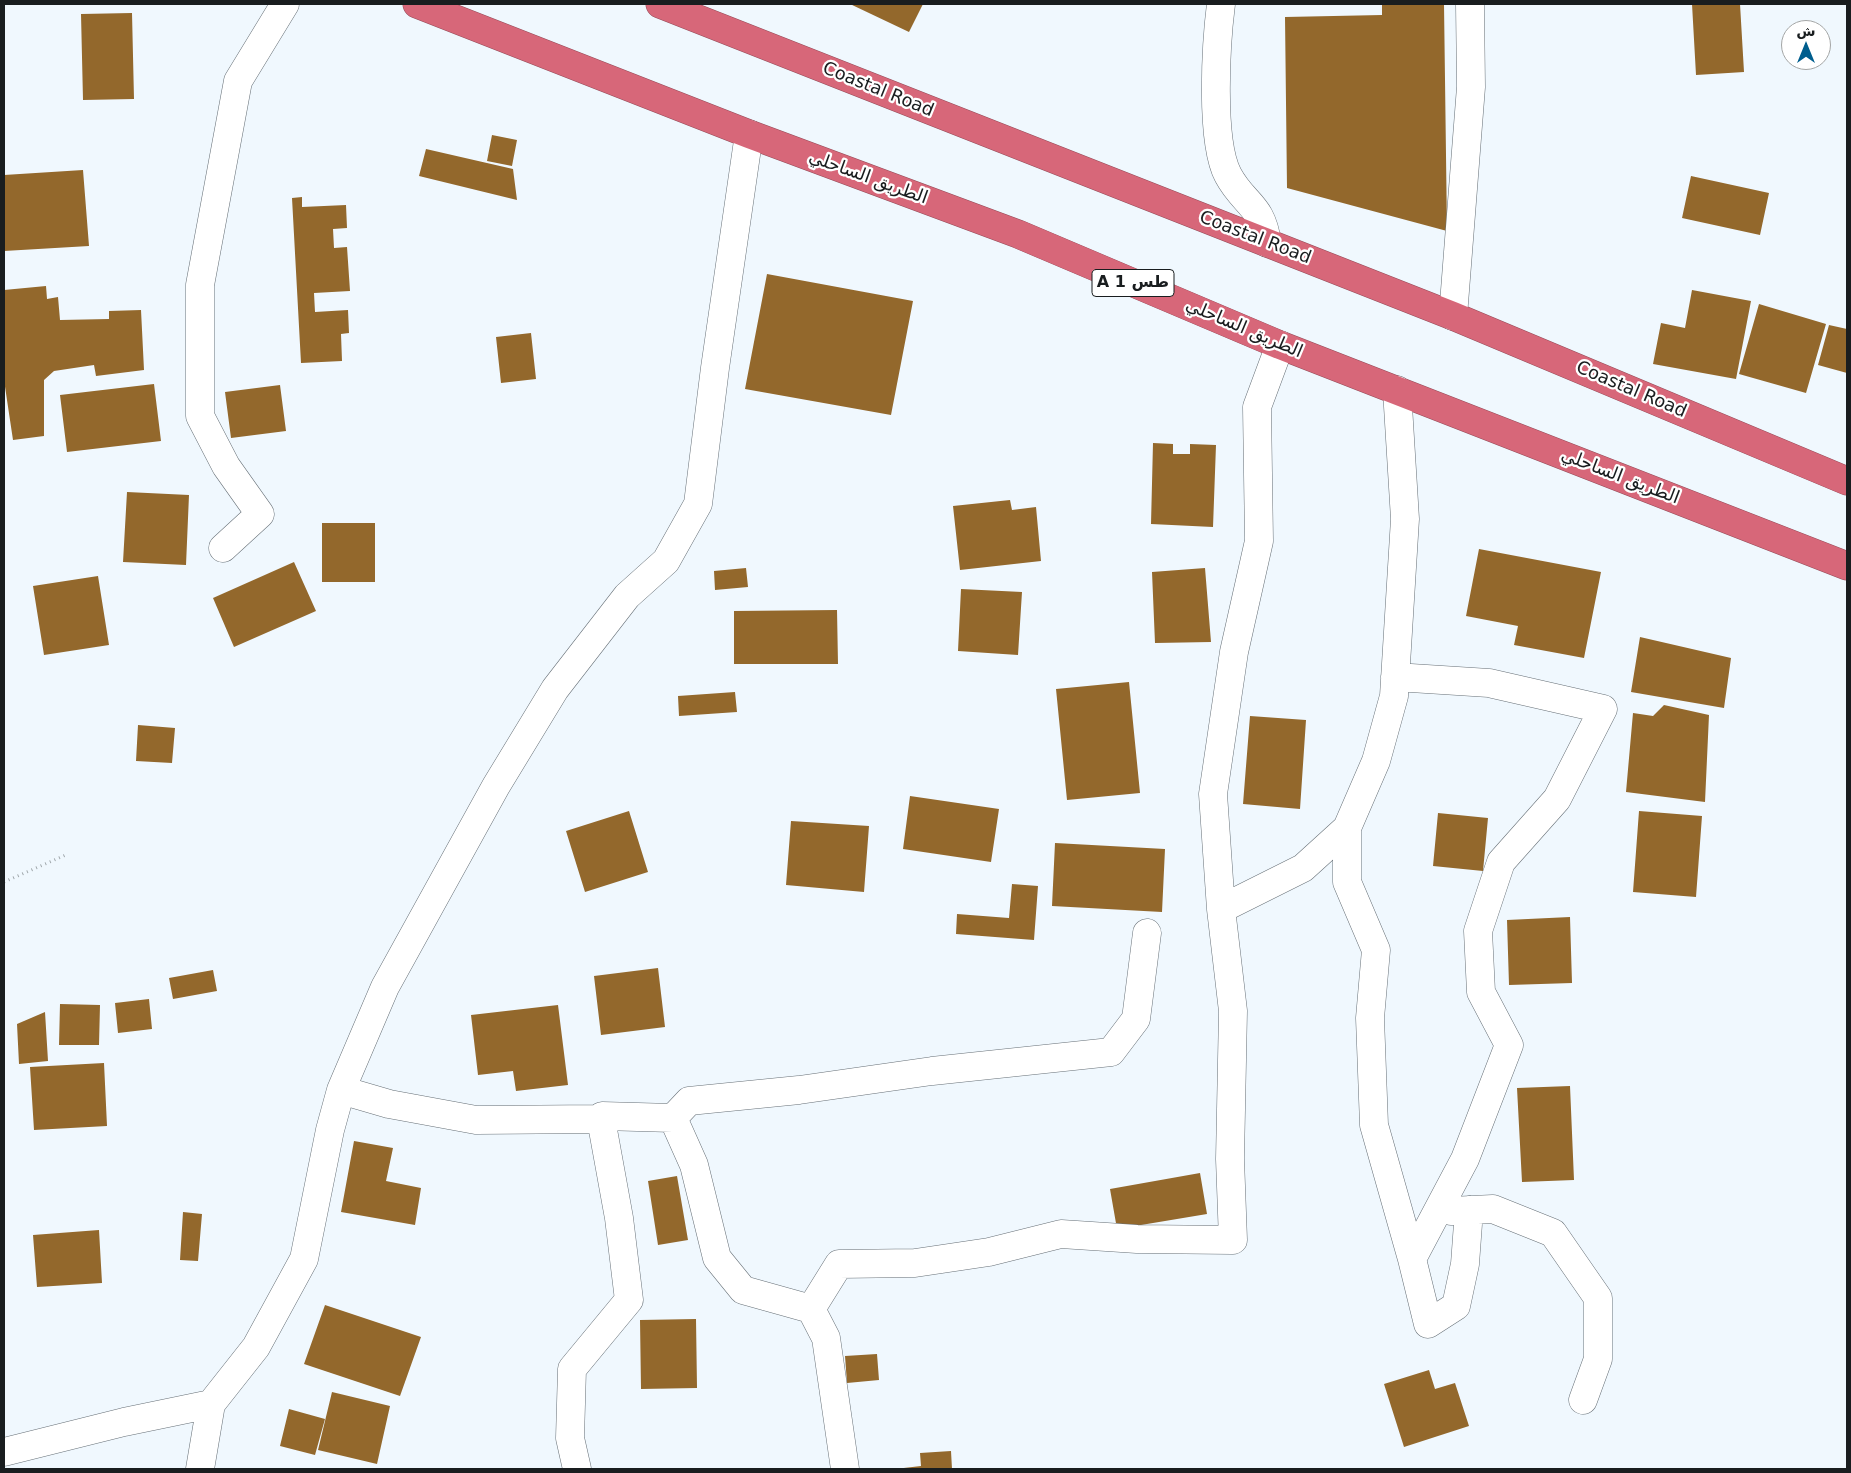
<!DOCTYPE html>
<meta charset="utf-8">
<style>
body{margin:0}
#map{position:relative;width:1851px;height:1473px;overflow:hidden;background:#f0f8fe;font-family:"DejaVu Sans","Noto Naskh Arabic",sans-serif}
canvas{display:block}
.frame{position:absolute;inset:0;border:5px solid #191d1f;pointer-events:none}
.north{position:absolute;left:1781px;top:20px;width:50px;height:50px;box-sizing:border-box;background:#fff;border:1px solid #a3a5a5;border-radius:50%;rotate:0deg;font-size:14px;font-weight:700;line-height:20px;text-align:center;color:#191d1f}
.north::after{content:'';display:block;margin:auto;width:18px;height:22px;background:#005e8e;clip-path:polygon(50% 0,100% 100%,50% 72%,0 100%)}
</style>
<div id="map">
<canvas width="1851" height="1473"></canvas>
<div class="frame"></div>
<div class="north">ش</div>
</div>
<script>
const ctx = document.querySelector('canvas').getContext('2d');
ctx.lineJoin = 'round';
function fill(path, color) { ctx.fillStyle = color; ctx.fill(path, 'evenodd'); }
function stroke(path, color, width, dash) { ctx.strokeStyle = color; ctx.lineWidth = width; ctx.lineCap = dash ? 'butt' : 'round'; ctx.setLineDash(dash || []); ctx.stroke(path); }
function write(font, color, halo, rows, align = 'center') {
  ctx.font = font + ' "DejaVu Sans","Noto Naskh Arabic",sans-serif'; ctx.lineWidth = 4.5; ctx.setLineDash([]); ctx.textBaseline = 'middle'; ctx.strokeStyle = halo; ctx.fillStyle = color; for (const [text, x, y, turn = 0] of rows) {
    ctx.save(); ctx.translate(x, y); ctx.rotate((+turn || 0) * Math.PI / 180); ctx.textAlign = isNaN(turn) ? turn : align; if (halo) ctx.strokeText(text, 0, 0); ctx.fillText(text, 0, 0); ctx.restore();
  }
}
fill(new Path2D(`
 M850 4H923L909 32Z
 M1382 4H1444L1447 231 1287 188 1285 17 1382 15Z
 M1692 4H1740L1744 72 1696 75Z
 M132 13 134 99 83 100 81 14Z
 M492 135 517 140 512 166 487 161Z
 M426 149 513 169 517 200 419 176Z
 M83 170 89 246 4 251V175Z
 M1691 176 1769 193 1760 235 1682 218Z
 M302 197V207L346 205 347 228 333 229 334 248 347 247 350 291 314 293 315 312 348 310 349 333 341 334 342 361 301 363 292 198Z
 M767 274 913 301 891 415 745 389Z
 M46 286 47 299 58 297 60 320 109 319V311L141 310 144 370 96 376 94 365 54 371 44 380V436L13 440 4 380V290Z
 M1692 290 1751 301 1736 379 1653 364 1661 323 1685 328Z
 M1759 304 1826 324 1806 393 1739 374Z
 M1829 325 1847 329V373L1818 365Z
 M531 333 536 379 501 383 496 337Z
 M154 384 161 441 67 452 60 395Z
 M280 385 286 431 231 438 225 392Z
 M1153 443 1173 444V454H1190V444L1216 445 1213 527 1151 524Z
 M127 492 189 495 186 565 123 562Z
 M1010 500 1012 510 1036 507 1041 561 960 570 953 506Z
 M322 523H375V582H322Z
 M1479 549 1601 572 1584 658 1514 645 1518 626 1466 616Z
 M294 562 316 611 234 647 213 598Z
 M746 568 748 587 715 590 714 571Z
 M1205 568 1211 642 1155 643 1152 572Z
 M98 576 109 645 44 655 33 586Z
 M961 589 1022 592 1018 655 958 651Z
 M837 610 838 664H734V611Z
 M1640 637 1731 658 1724 708 1631 692Z
 M1129 682 1140 793 1067 800 1056 689Z
 M735 692 737 712 679 716 678 696Z
 M1664 705 1709 715 1705 802 1626 792 1633 713 1653 716Z
 M1250 716 1306 720 1300 809 1243 804Z
 M138 725 175 728 172 763 136 761Z
 M910 796 999 809 991 862 903 849Z
 M629 811 648 872 585 892 566 831Z
 M1639 811 1702 816 1696 897 1633 892Z
 M1438 813 1488 818 1483 871 1433 866Z
 M791 821 869 826 864 892 786 885Z
 M1055 843 1165 849 1162 912 1052 906Z
 M1012 884 1038 886 1034 940 956 934 957 914 1009 918Z
 M1570 917 1572 983 1509 985 1507 920Z
 M658 968 665 1027 601 1035 594 976Z
 M213 970 217 991 173 999 169 978Z
 M149 999 152 1029 118 1033 115 1003Z
 M60 1004 100 1005 99 1045H59Z
 M558 1005 568 1085 516 1091 513 1071 478 1075 471 1015Z
 M45 1012 48 1061 19 1064 17 1024Z
 M104 1063 107 1126 34 1130 30 1067Z
 M1570 1086 1574 1180 1522 1182 1517 1088Z
 M354 1141 393 1148 386 1181 421 1188 415 1225 341 1212Z
 M1200 1173 1207 1214 1117 1229 1110 1189Z
 M677 1176 688 1240 658 1245 648 1181Z
 M183 1212 202 1214 198 1261 180 1260Z
 M99 1230 102 1283 37 1287 33 1235Z
 M325 1305 421 1337 400 1396 304 1364Z
 M696 1319 697 1388 641 1389 640 1320Z
 M877 1354 879 1380 847 1383 845 1356Z
 M1429 1370 1435 1389 1455 1383 1469 1426 1404 1447 1384 1384Z
 M332 1392 390 1406 377 1464 318 1450Z
 M289 1409 325 1419 315 1455 280 1446Z
 M951 1451 952 1469H895L921 1466 920 1453Z`), '#93682c');
const minor = new Path2D(`
 M1221 4C1216 43 1210 141 1228 175 1244 205 1262 204 1267 243
 M1453 316 1471 87 1470 4
 M1397 390 1405 519 1394 696 1376 761 1347 828V882L1376 950 1370 1018 1374 1125 1412 1259 1428 1324 1456 1306 1465 1264 1469 1210
 M223 548 260 514 226 466 200 416V285L238 81 285 4
 M1395 677 1489 683 1603 709 1557 799 1501 862 1478 931 1481 992 1509 1045 1465 1159 1412 1259
 M1221 909 1213 794 1234 652 1259 541 1257 407 1280 345
 M341 1090 389 1104 476 1120 601 1119 602 1116 673 1118 694 1165 717 1258 743 1290 811 1309 826 1338 845 1469
 M673 1118 689 1101 799 1090 932 1071 1111 1052 1136 1019 1147 933
 M1451 1211 1493 1209 1553 1233 1598 1298V1359L1583 1400
 M811 1309 839 1264 915 1263 989 1252 1061 1234 1137 1239 1233 1240 1230 1159 1233 1011 1221 909 1303 868 1347 828
 M4 1452 124 1422 211 1404 256 1347 304 1259 330 1130 341 1090 385 987 496 786 555 689 627 596 666 561 698 504 715 368 749 134
 M200 1469 211 1404
 M577 1469 570 1438 572 1369 629 1300 619 1218 601 1119`);
const highway = new Path2D(`
 M417 4 749 134 1018 234 1280 345 1847 566
 M660 4 1453 316 1847 481`);
stroke(minor, '#677077', 29);
stroke(highway, '#944d5a', 29);
stroke(new Path2D(`
 M4 882 68 854`), '#9da4a8', 3, [1, 4]);
stroke(minor, '#fff', 28);
stroke(highway, '#d76779', 28);
for (const [x, y, w] of [
 [1133,283,82]
]) { const box = new Path2D(); box.roundRect(x - w / 2, y - 13.5, w, 27, 4); ctx.fillStyle = '#fff'; ctx.fill(box); stroke(box, '#191d1f', 1); }
write('bold 16px', '#191d1f', null, [
 ["A 1 طس",1133,283]
]);
write('18px', '#191d1f', '#fff', [
 ["Coastal Road",878,90,22],
 ["الطريق الساحلي",868,178,20],
 ["Coastal Road",1255,238,21],
 ["الطريق الساحلي",1244,329,23],
 ["Coastal Road",1631,390,23],
 ["الطريق الساحلي",1620,477,21]
]);
</script>
